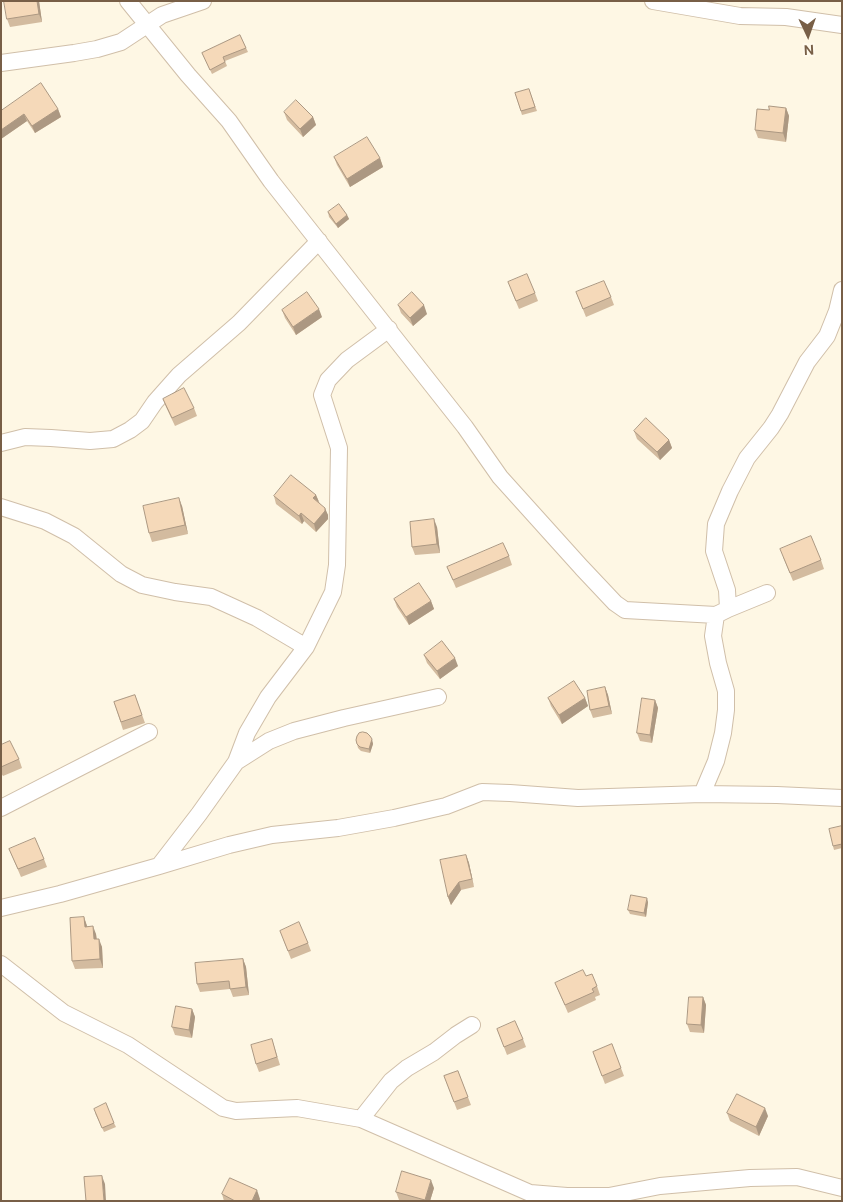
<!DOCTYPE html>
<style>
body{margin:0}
#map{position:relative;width:843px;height:1202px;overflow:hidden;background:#fef7e4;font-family:"DM Sans",sans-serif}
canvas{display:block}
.frame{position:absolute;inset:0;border:2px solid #785f47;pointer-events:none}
.north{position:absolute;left:783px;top:10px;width:50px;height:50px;-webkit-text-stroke:4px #fffaec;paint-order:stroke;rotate:177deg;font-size:14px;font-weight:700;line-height:20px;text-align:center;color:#785f47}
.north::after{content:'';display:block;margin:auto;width:18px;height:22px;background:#785f47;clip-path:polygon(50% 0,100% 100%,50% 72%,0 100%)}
</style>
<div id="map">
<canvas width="843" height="1202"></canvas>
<div class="frame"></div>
<div class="north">N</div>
</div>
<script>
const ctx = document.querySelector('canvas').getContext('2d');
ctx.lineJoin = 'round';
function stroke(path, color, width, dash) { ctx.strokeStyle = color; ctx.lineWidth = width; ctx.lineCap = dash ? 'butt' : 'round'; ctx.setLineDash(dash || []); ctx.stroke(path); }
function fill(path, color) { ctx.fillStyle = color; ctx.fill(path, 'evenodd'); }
const minor = new Path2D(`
 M128 1 188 75 229 121 271 181 465 427 500 477 582 568 615 603 625 610 716 615 728 609 767 593
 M653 1 740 16 786 17 842 25
 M1 63 74 53 97 49 121 42 162 15 203 1
 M1 443 25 437 51 438 90 441 113 439 130 430 142 421 155 402 179 375 239 323 319 241
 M1 507 45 521 74 536 121 574 142 585 175 592 211 597 257 618 306 647
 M728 609 727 590 714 551 716 524 730 491 747 458 771 428 780 414 807 362 827 336 837 311 842 290
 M236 762 269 741 294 731 344 718 438 697
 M702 794 716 761 723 733 726 710V691L718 663 713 636 716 615
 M1 808 149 732
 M159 866 199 814 236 762 247 733 268 697 306 647 333 592 337 565 339 448 322 395 328 380 347 360 389 329
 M1 908 60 894 159 866 229 845 272 835 338 828 394 818 446 806 482 792 510 793 578 798 702 794 777 795 842 798
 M1 964 64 1013 128 1045 223 1108 236 1111 255 1110 297 1108 361 1119 530 1193 567 1196H609L660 1186 750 1178 797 1177 842 1188
 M361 1119 391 1081 407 1068 434 1052 456 1035 472 1025`);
stroke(minor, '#d0bfa9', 18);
stroke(minor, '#fff', 16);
fill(new Path2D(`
 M39 1 42 22 10 27 7 19Z
 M240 35 248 52 225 61 227 66 212 74 202 53Z
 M529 89 537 111 522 115 515 93Z
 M786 108 789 116 786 142 758 138 755 130 769 110Z
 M58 109 61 117 35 133 27 121 1 139V111Z
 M284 112 313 117 316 125 303 137 287 120Z
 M334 157 380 158 383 167 350 187 337 165Z
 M328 212 347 215 349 219 338 228 329 217Z
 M511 290 535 293 538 301 519 309Z
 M576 292 611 297 614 305 586 317Z
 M398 305 427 314 413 326 401 313Z
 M282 310 322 317 296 335 285 318Z
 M163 399 194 408 197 416 175 426 166 407Z
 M634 431 669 440 672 448 660 460 637 439Z
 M316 495 319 502 328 515V519L316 532 304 521 302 524 276 504 274 496Z
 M182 506 188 534 152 542 149 533Z
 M437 527 440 553 415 555 412 547Z
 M509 556 512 565 456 588 447 567Z
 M783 557 821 560 824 569 793 581Z
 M394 599 431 601 434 609 409 625 397 607Z
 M424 655 458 666 440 679 427 663Z
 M605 687 608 695 612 714 593 718 590 710Z
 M135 695 145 723 123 730 114 702Z
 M548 698H585L588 706 562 724 551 706Z
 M655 700 658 708 652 743 640 741 637 733Z
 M370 736 373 744 370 753 361 751 358 748 356 740Z
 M1 745 19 759 22 768 3 776 1 773Z
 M842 826V848L834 850 833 846Z
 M9 849 44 859 47 867 21 877Z
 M466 855 469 863 474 887 461 890 451 905 448 897Z
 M648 902 646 917 630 914 628 910Z
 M84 917 87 926 96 934 97 939 102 947 103 968 75 969 72 961Z
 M283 939 308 943 311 951 291 959Z
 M243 959 246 967 249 995 233 997 230 989 200 992 197 984Z
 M586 976 597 986 600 995 595 997 596 1000 568 1013 555 983Z
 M703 997 706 1005 704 1033 690 1032 687 1024Z
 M192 1009 195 1017 192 1038 175 1035 172 1027Z
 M497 1029 523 1039 526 1047 507 1055Z
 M272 1039 280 1065 259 1072 256 1064Z
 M612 1044 624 1076 605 1084 593 1052Z
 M458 1071 471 1105 457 1110 444 1076Z
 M95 1113 114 1123 116 1127 104 1132Z
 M727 1113 768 1116 759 1136 730 1121Z
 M434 1188 430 1201H403L399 1200 396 1192Z
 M222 1194 260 1199 259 1201H224Z`), '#d3bb9f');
fill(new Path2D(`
 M37 1H39L42 22 39 14Z
 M786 108 789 116 786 142 783 133Z
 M58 109 61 117 35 133 32 126Z
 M24 114 27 121 1 139V130Z
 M313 117 316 125 303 137 300 129Z
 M380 158 383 167 350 187 347 179Z
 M347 215 349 219 338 228 336 224Z
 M424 305 427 314 413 326 410 318Z
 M319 309 322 317 296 335 293 327Z
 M669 440 672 448 660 460 657 452Z
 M316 495 319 502 313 498Z
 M179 498 182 506 188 534 185 525Z
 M325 508 328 515V519L316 532 314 524Z
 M301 513 304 521 302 524 299 516Z
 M434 519 437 527 440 553 437 544Z
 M431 601 434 609 409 625 406 617Z
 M455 658 458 666 440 679 437 671Z
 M605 687 608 695 612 714 609 706Z
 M585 698 588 706 562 724 559 715Z
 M655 700 658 708 652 743 650 735Z
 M372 739 373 744 370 753 369 749Z
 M466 855 469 863 474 887Z
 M459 882 461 890 451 905 448 897Z
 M647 898 648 902 646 917 644 913Z
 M84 917 87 926 88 935 85 927Z
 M93 926 96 934 97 947 94 939Z
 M99 939 102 947 103 968 100 959Z
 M243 959 246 967 249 995 246 987Z
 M703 997 706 1005 704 1033 701 1025Z
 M192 1009 195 1017 192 1038 189 1030Z
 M765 1108 768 1116 759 1136 756 1127Z
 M102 1176 105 1184 106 1201H104Z
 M431 1180 434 1188 430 1201H425Z
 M257 1190 260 1199 259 1201H252Z`), '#ac9882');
const building = new Path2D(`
 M4 1H37L39 14 7 19Z
 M240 35 246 48 223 57 225 62 210 70 202 53Z
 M41 83 58 109 32 126 24 114 1 130V111Z
 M529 89 535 107 521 111 515 93Z
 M296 100 313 117 300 129 284 112Z
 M769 106 786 108 783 133 755 130 757 109 769 110Z
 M367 137 380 158 347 179 334 157Z
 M339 204 347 215 336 224 328 212Z
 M527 274 535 293 516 301 508 282Z
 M604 281 611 297 583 309 576 292Z
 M307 292 319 309 293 327 282 310Z
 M412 292 424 305 410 318 398 305Z
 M184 388 194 408 172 418 163 399Z
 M646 418 669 440 657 452 634 431Z
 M291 475 316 495 313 498 325 508V511L314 524 301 513 299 516 274 496Z
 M179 498 185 525 149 533 143 506Z
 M434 519 437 544 412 547 410 522Z
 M811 536 821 560 790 573 780 549Z
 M503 543 509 556 453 580 447 567Z
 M419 583 431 601 406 617 394 599Z
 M442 641 455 658 437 671 424 655Z
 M574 681 585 698 559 715 548 698Z
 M605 687 609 706 590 710 587 691Z
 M135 695 142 715 121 722 114 702Z
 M642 698 655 700 650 735 637 733Z
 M363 732 367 733 370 736 372 739 369 749 360 747 357 744 356 740 357 736 359 733Z
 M10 741 19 759 1 767V745Z
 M842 826V844L833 846 829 829Z
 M35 838 44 859 18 869 9 849Z
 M466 855 472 879 459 882 448 897 440 860Z
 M631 895 647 898 644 913 628 910Z
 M84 917 85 927 93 926 94 939H99L100 959 72 961 70 918Z
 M299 922 308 943 288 951 280 931Z
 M243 959 246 987 230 989 229 981 197 984 195 963Z
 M583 970 586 976 592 974 597 986 592 989 594 992 565 1005 555 983Z
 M689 997H703L701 1025 687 1024Z
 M176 1006 192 1009 189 1030 172 1027Z
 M515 1021 523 1039 504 1047 497 1029Z
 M272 1039 277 1057 256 1064 251 1045Z
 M612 1044 621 1068 602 1076 593 1052Z
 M458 1071 468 1097 454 1102 444 1076Z
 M737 1094 765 1108 756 1127 727 1113Z
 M106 1103 114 1123 102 1128 94 1109Z
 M402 1171 431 1180 425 1200 396 1192Z
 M102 1176 104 1201H86L84 1177Z
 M230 1178 257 1190 252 1201H235L222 1194Z`);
fill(building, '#f5d9b9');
stroke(building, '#ac9882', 1);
</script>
